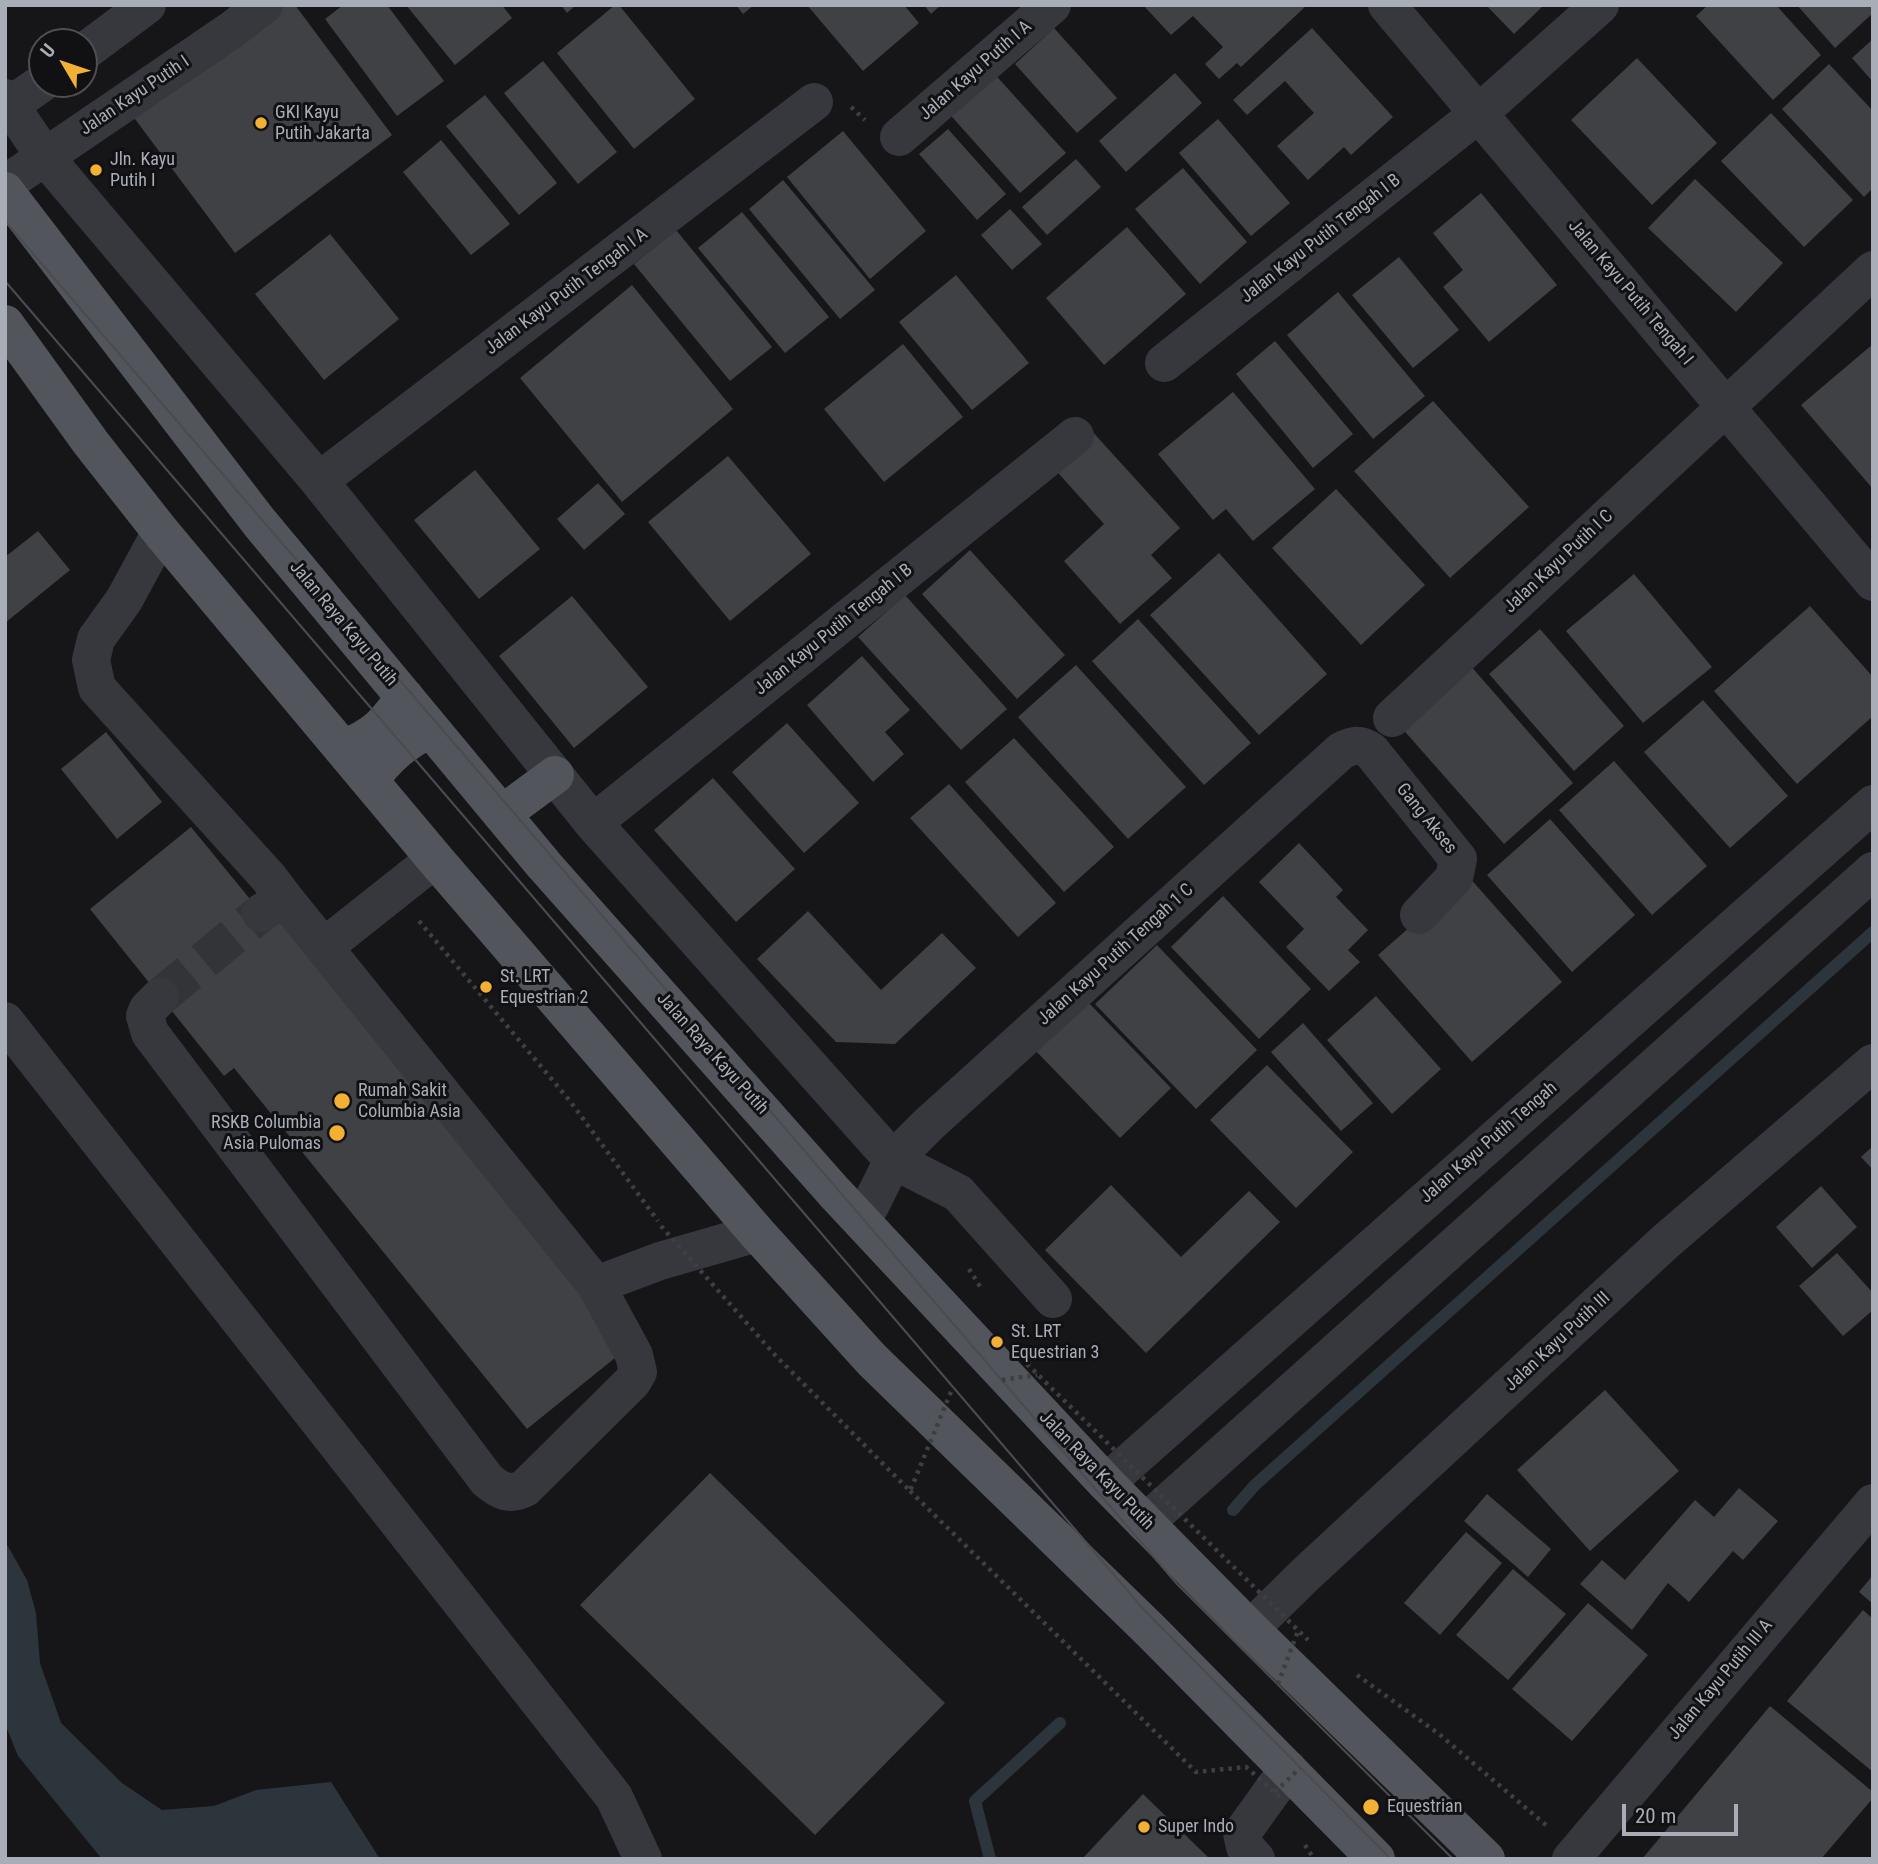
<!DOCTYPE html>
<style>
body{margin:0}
#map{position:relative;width:1878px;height:1864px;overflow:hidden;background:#161618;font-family:"Roboto Condensed",sans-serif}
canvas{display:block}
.frame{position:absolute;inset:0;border:7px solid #a8adb8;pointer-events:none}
.north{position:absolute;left:28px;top:28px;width:70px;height:70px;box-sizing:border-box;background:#111113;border:2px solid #4d4f55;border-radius:50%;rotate:309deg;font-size:19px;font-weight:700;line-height:28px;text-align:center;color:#a8adb8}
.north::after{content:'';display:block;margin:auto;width:24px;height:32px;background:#f2b134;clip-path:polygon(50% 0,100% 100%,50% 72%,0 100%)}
.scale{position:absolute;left:1622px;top:1804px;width:116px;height:32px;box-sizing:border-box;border:4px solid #a8adb8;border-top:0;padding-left:9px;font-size:21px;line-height:24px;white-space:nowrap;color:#a8adb8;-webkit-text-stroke:5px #111113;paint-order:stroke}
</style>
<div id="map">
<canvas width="1878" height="1864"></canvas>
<div class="frame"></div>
<div class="north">U</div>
<div class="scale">20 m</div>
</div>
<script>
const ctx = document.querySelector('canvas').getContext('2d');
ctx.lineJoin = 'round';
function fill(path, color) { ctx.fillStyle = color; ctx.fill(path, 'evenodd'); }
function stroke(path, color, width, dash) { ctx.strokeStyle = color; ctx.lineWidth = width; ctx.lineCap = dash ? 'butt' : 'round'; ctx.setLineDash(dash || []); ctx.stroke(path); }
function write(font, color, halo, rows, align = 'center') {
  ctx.font = font + ' "Roboto Condensed",sans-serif'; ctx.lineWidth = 6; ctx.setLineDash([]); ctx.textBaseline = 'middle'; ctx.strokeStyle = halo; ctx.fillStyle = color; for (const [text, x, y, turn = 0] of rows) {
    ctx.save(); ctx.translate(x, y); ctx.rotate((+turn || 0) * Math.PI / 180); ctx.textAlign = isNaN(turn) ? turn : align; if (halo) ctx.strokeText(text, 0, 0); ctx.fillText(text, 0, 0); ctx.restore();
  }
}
fill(new Path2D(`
 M5 1541 27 1580 36 1613 40 1663 61 1723 122 1783 162 1810 214 1806 256 1790 331 1782 380 1859H102L18 1756 5 1724Z`), '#2c353c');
stroke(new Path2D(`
 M1233 1510 1255 1485 1873 932
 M990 1859 975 1801 1060 1723`), '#2c353c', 12);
fill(new Path2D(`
 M269 5H295L392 135 235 253 129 111Z
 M343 5H387L444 81 397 116 325 19Z
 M406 5H502L512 18 455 65Z
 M561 5H576L567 13Z
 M615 5H619L695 99 634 149 557 53Z
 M736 5H754L743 14Z
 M807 5H904L919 23 863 71Z
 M924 5H941L931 14Z
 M1143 5H1307L1241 67 1237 63 1219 79 1205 64 1223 47 1193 16 1171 35Z
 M1486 5H1544L1514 34Z
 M1708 5H1776L1821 55 1773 100 1696 16Z
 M1797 5H1873V13L1835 48Z
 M1054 28 1117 98 1077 133 1015 64Z
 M1312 28 1393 117 1351 155 1344 147 1308 180 1277 146 1314 113 1285 81 1247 115 1233 100Z
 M1873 39V82L1852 58Z
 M1637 58 1717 143 1652 205 1571 120Z
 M543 61 617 152 578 184 504 93Z
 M1829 64 1873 111V188L1864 197 1782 109Z
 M990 69 1066 153 1020 193 945 109Z
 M1175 73 1202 103 1126 172 1099 141Z
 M485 95 557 183 519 215 446 126Z
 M1771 113 1853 200 1804 247 1721 161Z
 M1218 119 1290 203 1251 236 1179 153Z
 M948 129 1006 194 977 220 919 154Z
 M843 131 926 231 870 279 787 177Z
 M441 140 510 224 471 255 403 172Z
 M1076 159 1101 187 1047 235 1022 207Z
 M1183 168 1247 242 1200 284 1135 209Z
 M1695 179 1783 263 1736 312 1648 228Z
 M783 180 875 290 840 319 749 209Z
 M1481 193 1557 285 1489 342 1443 287 1463 270 1433 233Z
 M1010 209 1042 244 1012 270 981 235Z
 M742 212 829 317 785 353 698 248Z
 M1127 227 1186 294 1104 365 1046 298Z
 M676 230 772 347 730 381 634 264Z
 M330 234 399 319 324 380 255 294Z
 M1399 257 1459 330 1413 368 1352 295Z
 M956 275 1029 363 972 410 899 322Z
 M632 285 733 409 622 502 520 378Z
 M1338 292 1425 396 1373 439 1287 335Z
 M1275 341 1353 434 1313 468 1236 374Z
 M903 344 963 417 884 482 824 409Z
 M1873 344V489L1801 405Z
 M1233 392 1315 489 1253 541 1226 509 1213 520 1158 454Z
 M1433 401 1529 507 1450 578 1354 471Z
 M1090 429 1180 528 1151 555 1172 578 1120 624 1064 561 1104 524 1051 465Z
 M728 456 811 554 730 621 648 522Z
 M475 470 540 549 479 599 414 520Z
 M598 483 625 514 584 550 557 519Z
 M1336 489 1425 585 1361 645 1272 548Z
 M38 531 70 570 5 623V557Z
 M970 550 1065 655 1017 699 922 594Z
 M1219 553 1327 674 1259 735 1150 615Z
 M1634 574 1712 667 1643 723 1566 631Z
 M905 595 1007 709 961 750 858 637Z
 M572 596 648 687 574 748 499 656Z
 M1810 606 1873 677V716L1797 784 1714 691Z
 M1138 619 1251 743 1204 785 1092 661Z
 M1540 629 1624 726 1574 771 1489 674Z
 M862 656 910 710 885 732 904 754 873 782 807 705Z
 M1469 664 1573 783 1504 844 1400 726Z
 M1076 665 1186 787 1128 839 1018 717Z
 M1703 700 1788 796 1730 848 1644 752Z
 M787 723 859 803 804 853 732 772Z
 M106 732 162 802 117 839 61 769Z
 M1014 738 1114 847 1064 892 965 782Z
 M1614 761 1707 866 1652 915 1559 810Z
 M713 778 795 869 736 922 654 830Z
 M949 784 1056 903 1018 937 910 818Z
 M1550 819 1635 915 1572 972 1487 875Z
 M191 827 268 921 276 916 626 1349 527 1429 234 1068 224 1076 90 909Z
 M1299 843 1343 890 1336 897 1368 930 1348 950 1360 962 1329 991 1286 947 1304 929 1259 882Z
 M1468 876 1562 982 1472 1062 1378 955Z
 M1223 896 1311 989 1259 1039 1171 947Z
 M808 911 881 990 942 933 976 968 895 1044 836 1042 757 959Z
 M1157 945 1257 1050 1196 1109 1095 1004Z
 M1376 996 1441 1069 1392 1114 1327 1040Z
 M1084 998 1171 1088 1120 1138 1033 1048Z
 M1303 1023 1373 1103 1341 1131 1271 1052Z
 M1267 1065 1353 1152 1296 1208 1210 1120Z
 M1873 1146V1170L1861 1157Z
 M1111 1185 1181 1257 1249 1191 1280 1222 1146 1353 1045 1250Z
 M1821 1186 1857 1227 1812 1268 1776 1227Z
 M1837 1253 1873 1293V1310L1843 1336 1799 1286Z
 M1605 1390 1679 1471 1590 1551 1517 1470Z
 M710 1473 945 1703 815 1835 580 1605Z
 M1739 1488 1778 1521 1743 1560 1733 1551 1689 1602 1668 1583 1632 1630 1580 1584 1602 1560 1625 1580 1695 1500 1714 1517Z
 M1487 1494 1551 1549 1528 1577 1464 1521Z
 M1466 1532 1502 1563 1440 1635 1404 1603Z
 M1513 1569 1566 1614 1508 1680 1456 1635Z
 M1873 1575V1604L1859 1592Z
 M1588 1603 1648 1655 1572 1741 1512 1689Z
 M1863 1610 1873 1619V1772L1787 1701Z
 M1770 1706 1873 1792V1798L1821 1859H1642Z
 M1143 1794 1210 1859H1082Z`), '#404145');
stroke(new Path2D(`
 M160 997 261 913`), '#333438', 38, [38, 19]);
stroke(new Path2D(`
 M851 107 865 120
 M419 921 570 1101 658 1221
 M969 1269 981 1288
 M1357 1675 1439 1734 1547 1826
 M1305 1845 1314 1859`), '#3d3f44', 4.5, [3.5, 5]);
stroke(new Path2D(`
 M1387 5 1873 582
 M84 52 147 5
 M5 98 45 157 319 481 593 823 893 1160 958 1193 1053 1299
 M5 109 42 83
 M899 137 1052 5
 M5 184 233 29 264 5
 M1164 363 1478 114 1600 5
 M319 481 814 102
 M161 532 124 600 96 639 91 660 97 688 269 878 284 898
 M1392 718 1873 270
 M593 823 1075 436
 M324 947 435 859
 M160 997 148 1009 145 1016 150 1033 487 1480C500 1491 509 1496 525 1488L632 1382 638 1372 634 1355 596 1285 284 898 261 913
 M5 1021 614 1797 643 1859
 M862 1222 893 1160 929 1124 1341 751C1353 745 1359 743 1371 751L1458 859 1454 878 1419 915
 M596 1285 660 1261 757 1233
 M1106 1483 1873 804
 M1145 1523 1873 871
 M1250 1629 1306 1574 1665 1242 1873 1063
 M1256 1859 1245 1847 1242 1833 1288 1769
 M1571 1859 1873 1503`), '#37383d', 38);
stroke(new Path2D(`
 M5 191 259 522 544 865 834 1192 1106 1483 1250 1629 1486 1859
 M5 324 91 443 161 532 435 859 757 1233 872 1360 1151 1631 1376 1859
 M344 748C376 736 385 724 405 697
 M370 780C387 756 404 742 430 729
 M502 814 555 775`), '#53555c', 38);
stroke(new Path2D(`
 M5 221 1177 1584 1453 1859
 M5 281 1145 1611 1391 1859`), '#4a4c52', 2);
stroke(new Path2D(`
 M661 1226 775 1355 910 1491 953 1387
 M1027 1364 1308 1640
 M1002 1380 1037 1375
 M910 1491 1196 1772 1246 1767 1280 1797
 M1278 1684 1298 1631
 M1275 1792 1300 1768`), '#3d3f44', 4.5, [3.5, 5]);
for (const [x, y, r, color] of [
 [261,123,7,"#f2b134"],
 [96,170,7,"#f2b134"],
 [486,987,7,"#f2b134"],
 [342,1101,9,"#f2b134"],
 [337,1133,9,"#f2b134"],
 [997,1342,7,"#f2b134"],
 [1371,1807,9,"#f2b134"],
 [1144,1827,7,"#f2b134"]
]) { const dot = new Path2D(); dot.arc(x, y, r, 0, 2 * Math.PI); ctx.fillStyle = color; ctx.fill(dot); stroke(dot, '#111113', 2.5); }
write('18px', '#a8adb8', '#111113', [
 ["Jalan Kayu Putih I A",976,71,-41],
 ["Jalan Kayu Putih I",135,96,-34],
 ["Jalan Kayu Putih Tengah I B",1321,239,-38],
 ["Jalan Kayu Putih Tengah I A",567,292,-37],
 ["Jalan Kayu Putih Tengah I",1630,293,50],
 ["Jalan Kayu Putih I C",1559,562,-43],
 ["Jalan Raya Kayu Putih",343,624,50],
 ["Jalan Kayu Putih Tengah I B",834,630,-39],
 ["Gang Akses",1426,819,51],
 ["Jalan Kayu Putih Tengah 1 C",1116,955,-42],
 ["Jalan Raya Kayu Putih",712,1054,48],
 ["Jalan Kayu Putih Tengah",1489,1143,-41],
 ["Jalan Kayu Putih III",1558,1342,-43],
 ["Jalan Raya Kayu Putih",1096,1471,46],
 ["Jalan Kayu Putih III A",1721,1680,-50]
]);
write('18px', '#a8adb8', '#111113', [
 ["GKI Kayu",275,113],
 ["Putih Jakarta",275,134],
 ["Jln. Kayu",110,160],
 ["Putih I",110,181],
 ["St. LRT",500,977],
 ["Equestrian 2",500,998],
 ["Rumah Sakit",358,1091],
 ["Columbia Asia",358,1112],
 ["RSKB Columbia",321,1123,"right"],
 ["Asia Pulomas",321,1144,"right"],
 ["St. LRT",1011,1332],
 ["Equestrian 3",1011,1353],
 ["Equestrian",1387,1807],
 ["Super Indo",1158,1827]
], 'left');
</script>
